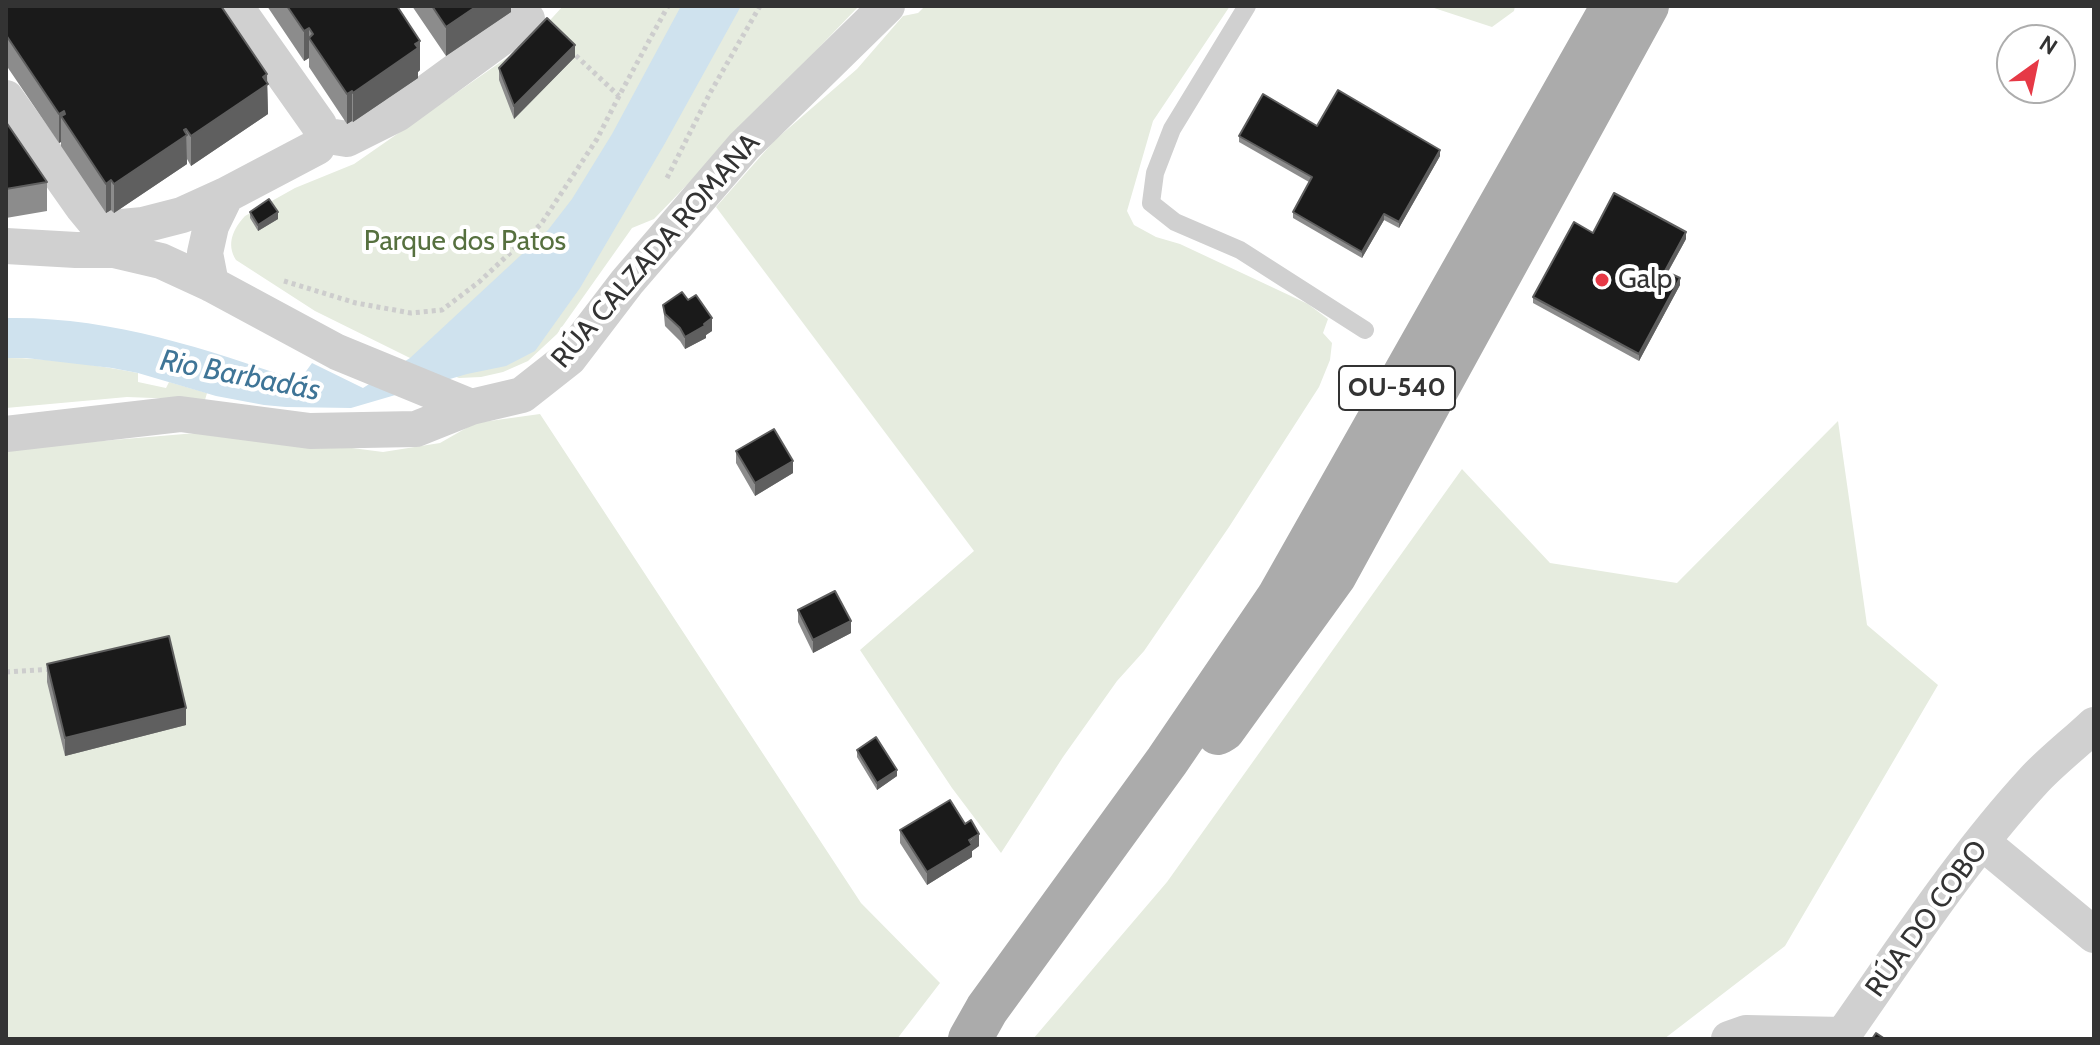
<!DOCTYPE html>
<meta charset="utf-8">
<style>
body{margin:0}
#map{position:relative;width:2100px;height:1045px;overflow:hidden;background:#fff;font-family:Cabin,sans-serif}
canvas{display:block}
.frame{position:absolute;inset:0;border:8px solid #333;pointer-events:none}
.north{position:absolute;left:1996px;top:24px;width:80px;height:80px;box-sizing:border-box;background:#fff;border:2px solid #adadad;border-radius:50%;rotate:33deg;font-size:22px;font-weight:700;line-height:32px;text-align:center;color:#333}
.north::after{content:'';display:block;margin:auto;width:28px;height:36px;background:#e63946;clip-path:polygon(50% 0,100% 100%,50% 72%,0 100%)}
</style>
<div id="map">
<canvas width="2100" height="1045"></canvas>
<div class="frame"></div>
<div class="north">N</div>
</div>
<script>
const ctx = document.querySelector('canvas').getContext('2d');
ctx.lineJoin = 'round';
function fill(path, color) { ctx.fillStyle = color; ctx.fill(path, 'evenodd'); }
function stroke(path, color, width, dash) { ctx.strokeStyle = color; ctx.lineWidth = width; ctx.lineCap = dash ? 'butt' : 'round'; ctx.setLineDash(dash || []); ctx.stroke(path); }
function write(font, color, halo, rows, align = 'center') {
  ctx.font = font + ' Cabin,sans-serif'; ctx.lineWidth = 8; ctx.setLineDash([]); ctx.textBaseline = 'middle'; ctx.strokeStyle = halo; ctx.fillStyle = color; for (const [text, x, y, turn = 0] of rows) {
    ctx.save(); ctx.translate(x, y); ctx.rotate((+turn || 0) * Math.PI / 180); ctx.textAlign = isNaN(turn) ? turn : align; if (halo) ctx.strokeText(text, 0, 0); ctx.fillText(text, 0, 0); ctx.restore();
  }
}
fill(new Path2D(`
 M563 6H859L654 219 632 228 557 334 528 361 503 372 481 377 459 378 410 358 315 311 236 260C226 244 233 229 245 216L295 188 354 164 531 41Z
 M925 6H1230L1153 121 1127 211 1134 225 1156 237 1180 244 1308 304 1328 319 1323 333 1332 343 1330 360 1319 387 1229 527 1144 651 1117 681 1063 757 1001 853 952 788 860 650 974 551 716 207 775 140 857 69 903 16 918 13Z
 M1428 6H1515L1514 11 1492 27Z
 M6 358C49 358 96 365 138 373V382L166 388 169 382 207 393 205 400 127 397 6 408Z
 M540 414 861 903 940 983 897 1039H6V449L220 431 383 452 440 443 475 423Z
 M1838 421 1867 625 1938 685 1785 946 1664 1039H1033L1167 882 1462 469 1550 563 1677 583Z`), '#e6ecdf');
fill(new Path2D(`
 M681 6H741L664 145 580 288 535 351 506 366 467 374 351 408 286 407 264 405 216 396 138 373 112 368 26 358H6V318C108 316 204 348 299 381L312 363 363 388 410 358 548 230 572 199 612 134Z`), '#cfe2ee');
stroke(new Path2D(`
 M570 50 619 96
 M667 178 710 93 760 6
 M284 281 356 303 411 313 442 310 479 282 541 224 597 139 619 96 668 6
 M6 672 53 669`), '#cdcdcd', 5, [4, 4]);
stroke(new Path2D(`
 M1247 6 1172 129 1155 173 1151 203 1175 222 1240 250 1365 330`), '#d0d0d0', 18);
stroke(new Path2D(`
 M6 98 82 206 101 229 114 250
 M322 135 347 139 397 114 527 19
 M101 229 143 225 182 215 226 195
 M6 246 76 250H114L161 261 211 284 337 352 471 407
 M211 284 205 253 211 226 226 195 317 147 322 135 319 125 235 6
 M6 434 180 414 310 431 416 429 471 407 522 395 569 358 627 282 744 146 887 6
 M1982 842 2094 935
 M1729 1039 1746 1033 1843 1035C1904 948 1963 857 2035 779 2053 760 2075 743 2094 725`), '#d0d0d0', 36);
stroke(new Path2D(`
 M1218 733 1223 730 1335 575 1647 6
 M970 1039 987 1009 1167 761 1278 598 1613 6`), '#ababab', 44);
fill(new Path2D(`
 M6 6 267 83 268 114 191 166 187 159V164L114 213 111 210 106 213 61 146V142L59 143 6 65Z
 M267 6H397L420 70 418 72V78L353 122 352 121 347 124 309 67V58L304 61Z
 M412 6H511V12L446 56Z
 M575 57 514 119 499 80V68Z
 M6 122 47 182V211L6 218Z
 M1317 126 1440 156 1399 228 1384 220 1362 258 1293 218V212L1309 182 1239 142V136Z
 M250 212 278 219 258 231 250 218Z
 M1686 239 1668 272 1680 285 1639 361 1533 303V297Z
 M663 305 712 331 706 335V338L685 349 680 341 665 326Z
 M736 451 793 473 755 496 736 463Z
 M798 610 851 633 813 653 798 622Z
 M47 664 186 725 65 756 47 682Z
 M857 750 897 776 877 790 857 757Z
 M900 830 979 846 972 851V857L927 885 900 843Z`), '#8c8c8c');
fill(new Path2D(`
 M477 6H511V12L446 56V27Z
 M309 28V58L304 61V31Z
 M420 41V70L418 72V78L353 122V93Z
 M575 45V57L514 119V106Z
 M267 74 268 114 191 166V136Z
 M352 91V121L347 124V94Z
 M64 111V121L61 116V142L59 143V114Z
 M186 129 187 164 114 213V184Z
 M1440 150V156L1399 228V222Z
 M111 180V210L106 213V184Z
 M278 212V219L258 231V225Z
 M1384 214V220L1362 258V252Z
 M1686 232V239L1665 277V271Z
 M1680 278V285L1639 361V354Z
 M712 318V331L706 335V338L685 349V337Z
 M793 461V473L755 496V483Z
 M851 621V633L813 653V640Z
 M186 708V725L65 756V738Z
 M897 770V776L877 790V783Z
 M979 834V846L972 851V857L927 885V872Z`), '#5f5f5f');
const building = new Path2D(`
 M6 6H221L267 74 263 77 268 84 191 136 186 129 184 130 187 135 114 184 111 180 106 184 61 116 65 114 64 111 59 114 6 35Z
 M287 6H397L420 41 415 44 418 48 353 93 352 91 347 94 309 38 313 34 309 28 304 31Z
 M432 6H477L446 27Z
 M547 18 575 45 514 106 499 68Z
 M1338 90 1440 150 1399 222 1384 214 1362 252 1293 212 1312 177 1239 136 1263 94 1317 126Z
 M6 122 47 182 6 189Z
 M1614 193 1686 232 1665 271 1680 278 1639 354 1533 297 1574 222 1593 233Z
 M269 199 278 212 258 225 250 212Z
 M682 292 688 300 696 295 712 318 704 324 706 325 685 337 680 328 665 314 663 305Z
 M774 429 793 461 755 483 736 451Z
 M835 591 851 621 813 640 798 610Z
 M169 636 186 708 65 738 47 664Z
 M876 737 897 770 877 783 857 750Z
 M950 800 965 824 971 820 979 834 969 840 972 845 927 872 900 830Z
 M1876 1033 1885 1039H1872Z`);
fill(building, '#1a1a1a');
stroke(building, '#5f5f5f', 2);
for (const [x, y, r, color] of [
 [1602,280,8,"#e63946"]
]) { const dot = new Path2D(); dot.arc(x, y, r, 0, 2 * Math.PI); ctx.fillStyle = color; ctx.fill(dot); stroke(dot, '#fff', 3); }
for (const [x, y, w] of [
 [1397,388,116]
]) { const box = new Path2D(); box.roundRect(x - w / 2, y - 22, w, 44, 6); ctx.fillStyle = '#fff'; ctx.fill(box); stroke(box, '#333', 2); }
write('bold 26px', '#333', null, [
 ["OU-540",1397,388]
]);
write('28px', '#56703f', '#fff', [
 ["Parque dos Patos",465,242]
]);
write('28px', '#333', '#fff', [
 ["RÚA CALZADA ROMANA",656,251,-49],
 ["RÚA DO COBO",1927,919,-54]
]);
write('28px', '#333', '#fff', [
 ["Galp",1618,280]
], 'left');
write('italic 30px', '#3f7597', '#fff', [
 ["Rio Barbadás",240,376,11]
]);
</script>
